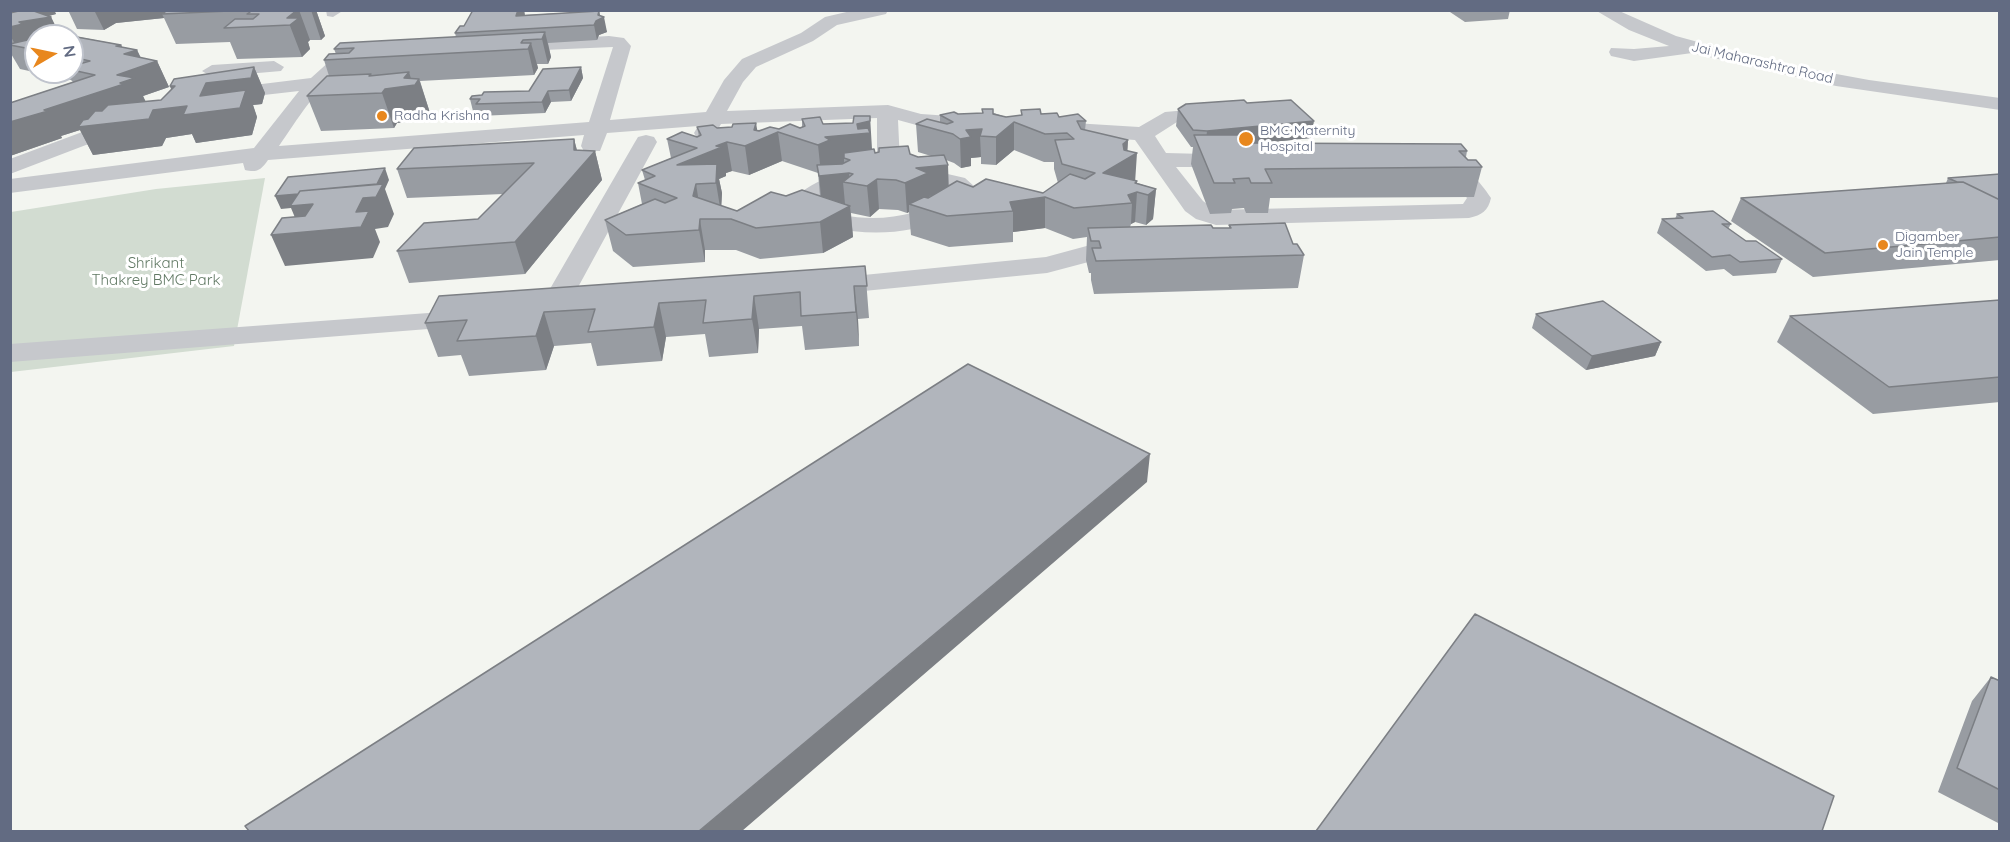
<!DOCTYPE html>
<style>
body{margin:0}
#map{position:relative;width:2010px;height:842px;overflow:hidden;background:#f3f5f0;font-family:Quicksand,sans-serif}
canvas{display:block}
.frame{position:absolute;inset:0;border:12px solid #626b82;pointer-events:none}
.north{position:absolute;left:24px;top:24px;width:60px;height:60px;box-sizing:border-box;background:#fff;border:2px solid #c0c4cd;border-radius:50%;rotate:81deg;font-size:16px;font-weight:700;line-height:24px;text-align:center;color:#626b82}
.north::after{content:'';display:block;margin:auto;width:21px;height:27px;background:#e8871d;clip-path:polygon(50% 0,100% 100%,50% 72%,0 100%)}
</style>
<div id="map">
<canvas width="2010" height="842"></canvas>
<div class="frame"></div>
<div class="north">N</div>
</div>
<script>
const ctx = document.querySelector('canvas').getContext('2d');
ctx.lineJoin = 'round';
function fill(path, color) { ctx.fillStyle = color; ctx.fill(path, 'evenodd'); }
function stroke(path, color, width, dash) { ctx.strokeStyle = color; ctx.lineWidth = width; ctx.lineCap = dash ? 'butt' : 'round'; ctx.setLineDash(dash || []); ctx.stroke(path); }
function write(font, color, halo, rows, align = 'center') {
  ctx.font = font + ' Quicksand,sans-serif'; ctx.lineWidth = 6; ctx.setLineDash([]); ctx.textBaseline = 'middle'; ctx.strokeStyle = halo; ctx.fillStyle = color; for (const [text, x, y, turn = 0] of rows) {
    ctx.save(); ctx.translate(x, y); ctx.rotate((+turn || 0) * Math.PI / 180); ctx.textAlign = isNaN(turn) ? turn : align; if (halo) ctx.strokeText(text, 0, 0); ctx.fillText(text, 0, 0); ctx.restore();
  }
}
fill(new Path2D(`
 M265 178 234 346 11 372V212L156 189Z`), '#d2dcd1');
fill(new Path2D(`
 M326 10H344L333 17 327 16Z
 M855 10H888L886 14 837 25 813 41 756 67 743 82 727 111 888 105 921 114 994 119 997 124 994 129 986 130 920 126 898 120 900 163 965 178 975 187 979 198C973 208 959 213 949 218 895 240 841 236 788 213L785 208C799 187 843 166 869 172L873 177 869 182 834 192 812 205C859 226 910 221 954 195L949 188 881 173 877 168V118L721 124 713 138H697L694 133 698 126 607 133 600 151H584L581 146 584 135 268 160C261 170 257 173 245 170L243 163 10 193V179L254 148 299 91 220 100 213 98 210 94 213 90 311 78 331 60 352 52 369 51 378 57C372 66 355 61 345 68 317 86 297 120 279 146L589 122 613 47 497 52 495 48 497 44 504 42 609 36 624 38 631 46 610 120 706 112 724 80 742 59 801 33 825 17Z
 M1595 10H1617L1676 36 1771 62 1869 80 2000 98V110L1836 86 1692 53 1634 61 1611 56 1609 52 1611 48 1634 49 1669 46 1629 30Z
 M274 61 284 67 281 71 212 77 202 71 212 65Z
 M1221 107 1228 109 1231 113 1228 117 1177 122 1155 136 1166 153 1244 155 1247 160 1244 165 1236 167H1176L1203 201 1215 210 1463 204 1467 198 1454 183 1429 165 1432 160C1458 154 1478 179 1491 198 1488 211 1482 215 1469 218L1216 225 1196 219 1185 211 1135 140 1041 133 1033 132 1030 127 1033 122 1041 121 1139 127 1165 112Z
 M125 116 133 117 136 122 133 127 10 174V159Z
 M646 135 654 137 657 142 564 313 560 319 550 322 540 319 536 313 635 142 638 137Z
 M1131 240 1140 242 1144 248 1140 254 1096 260 1047 273 823 295 813 293 809 287 813 281 823 279 1046 257 1094 244Z
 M469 310 479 313 484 319 479 325 10 362V344Z`), '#c6c8cc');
fill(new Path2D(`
 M10 10H54L56 14 48 16 51 17 59 33 121 45 122 47 137 50 141 58 157 61 169 87 143 96 146 102 161 100 171 89 170 86 174 79 254 67 265 93 262 104 253 105 257 117 252 135 196 143 192 134 166 138 162 146 93 155 80 130 61 136 62 138 10 156V103L73 82 71 80 20 69 10 52ZM36 36H72V72H36Z
 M68 10H316L325 36 321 40H310L308 42 310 49 302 57 237 59 230 42 176 44 164 18 116 23 104 30 77 29Z
 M524 10 525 15 599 11 600 16 607 32 599 35 597 40 548 43 551 57 548 64H537L538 68 534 75 420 81 430 113 427 119 397 123 394 128 321 131 307 96 329 76 324 60 336 54 334 49 456 37 455 33 464 26Z
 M1447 10H1510L1508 19 1465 22Z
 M581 67 583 78 571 101 551 102 545 113 479 116 477 110 473 111 470 99 529 91Z
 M1247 103 1311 138 1261 143 1467 151 1466 157 1468 160 1482 167 1474 197 1270 198 1268 213H1246L1244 208 1232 209 1231 213 1210 214 1191 164 1193 147H1191L1176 126 1178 109Z
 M982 109 1006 117 1021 116V110L1086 121 1085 130 1128 140 1127 151 1135 181H1137V183L1156 189 1153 219 1146 225 1135 222 1131 224 1130 227 1213 228H1229V225L1293 244 1304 255 1298 288 1094 294 1091 280V273H1089L1086 260 1087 237 1073 239 1045 228 1013 232V242L949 247 911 235 909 212 907 213 898 210 879 209 870 217 851 213 853 237 823 253 760 259 736 250H705V262L633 267 613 251 605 220 642 204 638 183 645 180 642 170 671 158 667 139 697 137H699L697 127 757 130 800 128 802 127V119L823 124 872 149 875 153 910 154 918 157 931 156 918 152 916 124 940 123V115L983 113ZM1014 150 1044 162H1054V169L1058 183 1043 193 973 187 948 186V165L946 160 954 163 961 168 971 166V158L981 157V164L996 165ZM782 161 818 173 820 196H786L737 211 721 206 722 193 719 179 726 176V173L732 171 749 175Z
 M574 139 577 150 595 151 602 180 525 274 409 283 397 251 478 219 503 194 407 198 397 169Z
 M2000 174V260L1813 277 1731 221 1741 198 1946 183 1948 178Z
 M1677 214 1731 224 1728 229 1746 241 1782 259 1776 273 1733 276 1724 269 1706 271 1657 233 1662 219H1675Z
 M865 266 869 318 858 319 859 346 805 350 802 326 759 329 758 353 709 357 705 334 666 337 662 361 597 366 591 343 554 346 546 370 469 376 461 355 438 357 425 323Z
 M2000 300V402L1873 414 1777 342 1790 316Z
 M1536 314 1661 342 1655 356 1586 370 1532 328Z
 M1991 677 2000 681V824L1938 792 1972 701Z`), '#989ca2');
fill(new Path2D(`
 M10 10H54L56 14 38 19 51 17 60 36H33L36 42 16 46 10 35Z
 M94 10H176L170 14H162L164 18 116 23 104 30Z
 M297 10H299L310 40 308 42 310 49 302 57 287 18Z
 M311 10H316L325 36 321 40Z
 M518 10H524L525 17 520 30 516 16Z
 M599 11 601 19 604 17 607 32 599 35 597 40 594 25Z
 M545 32 551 57 548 64 542 39Z
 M531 43 538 68 534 75 528 49Z
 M121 45 125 54 137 50 144 65 157 61 169 87 143 96 147 105 153 110 179 107 170 86H175L200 96 206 83 254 67 265 93 262 104 253 105 257 117 252 135 196 143 192 134 166 138 162 146 93 155 80 130 61 136 62 138 10 156V122L44 110 117 75 116 46Z
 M581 67 583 78 571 101 569 90Z
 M409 72 413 85 419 79 430 113 427 119 397 123 394 128 382 93 385 89 404 78Z
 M548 91 551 102 545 113 542 102Z
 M870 116 872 149 850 160 844 158V164L821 174 818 145 825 137 857 124Z
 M1314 121 1311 138 1205 149 1207 131Z
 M1014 122V150L996 165V137Z
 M756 123 759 140 778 132 782 161 749 175 745 146Z
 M982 129 980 136 981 157 971 158V166L961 168 960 139 966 130Z
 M574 139 581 167 595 151 602 180 525 274 515 242 574 150Z
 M1128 140 1127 159 1137 153 1135 183 1103 173 1123 144Z
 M727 142 732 171 726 173V176L719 179 722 193 721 213 716 183 696 184 701 215 700 220 705 250V262L699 230 677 165 716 146Z
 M948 165 949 194 929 196 930 203 909 204V212L907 213 905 183 916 168Z
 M385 168 389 180 385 189 394 214 388 227 375 229 380 242 373 258 285 266 271 235 301 232 291 208 281 209 275 196Z
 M849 173 850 183 843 182 845 204 822 206 819 176Z
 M877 179 879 209 870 217 867 186Z
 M1137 181 1136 192H1137L1135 222 1131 224 1132 203 1128 195 1135 183Z
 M1156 189 1153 219 1146 225 1148 195Z
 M1045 197V228L1013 232V211L1010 202Z
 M850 206 853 237 823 253 820 222Z
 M854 286 858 319 859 346 856 312Z
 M754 296 759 329 758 353 752 319Z
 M659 303 666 337 662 361 654 327Z
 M544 312 554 346 546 370 536 336Z
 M1661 342 1655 356 1586 370 1592 356Z
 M1150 454 1147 482 742 831H699Z`), '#7c7f84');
const building = new Path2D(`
 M23 10H31L51 17 19 22 23 24 10 27V13Z
 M168 10H252L162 14Z
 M253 10H297L287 18H299L290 25 224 28 235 19H253L259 14H247Z
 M473 10H518L516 16 599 11 598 15 604 17 596 21 594 25 455 33 460 26H464Z
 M49 32 121 45 116 46 137 50 124 54 157 61 117 75 135 78 120 83 124 84 44 110 48 111 10 122V103L95 75 72 70V66L90 61 72 57V36H33Z
 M545 32 542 39 523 40 521 43H531L528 49 324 60 329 54 349 53 354 48 334 49 340 43Z
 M36 38V50L10 45V44Z
 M254 67 251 78 206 83 200 96 246 90 240 108 183 115 187 106 153 110 149 119 78 127 83 120 88 119 95 111H102L108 105 161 100 175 86H170L174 79Z
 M581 67 569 90 548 91 542 102 476 104 480 99H470L472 96 482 95 484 92 529 91 543 69Z
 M409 72 404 78 419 79 415 85 385 89 382 93 307 96 327 76 371 74 369 76Z
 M1244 100 1247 103 1291 100 1314 121 1207 131 1193 130 1178 109 1186 104Z
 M982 109H993V114L1006 117 1022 115 1021 110 1040 109 1041 114 1057 113 1059 117 1078 114 1086 121H1077L1081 129 1128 140 1123 144 1124 150 1137 153 1103 173 1137 181 1135 183 1156 189 1148 195 1137 192 1128 195 1132 203 1074 208 1045 197 1010 202 1013 211 947 216 909 204 924 197 928 198 957 181 973 187 986 179 1043 193 1070 174 1085 179 1095 173 1062 164 1055 140 1074 139 1067 133 1045 134 1014 122 996 137 980 136 982 129 966 130 971 137 960 139 953 134 916 124 927 119 947 124 953 122 940 115 954 112 958 114 983 113Z
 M854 116H870V121L857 124 858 129 868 128 870 133 825 137 830 140 818 145 778 132 745 146 727 142 716 146 722 147 677 165 717 164 716 183 696 184 693 196 737 211 771 192 786 196 802 190 850 206 820 222 756 228 731 219H700L699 230 626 235 605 220 655 199 665 203 677 198 638 183 655 176 642 170 697 148 667 139 682 132 697 137 701 135 697 127 713 125 717 128 732 127 733 124 756 123 754 130 759 131 770 127 779 129 790 124 800 128 805 126 802 119 820 117 823 124 853 123Z
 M1194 135H1241L1245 143 1461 144 1467 151H1459L1468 160H1476L1482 167 1265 169 1272 183H1251L1249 178 1233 179 1235 183H1214Z
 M574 139V150L595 151 515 242 397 251 424 223 478 219 534 163 397 169 414 148Z
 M908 146 910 154 918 157 944 155 948 165 916 168 928 173 905 183 896 180 877 179 867 186 843 182 853 174 849 173 819 176 817 165 842 164 850 160 844 158V153L874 149 875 153 879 152V148Z
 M385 168 377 184 300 191 298 194 275 196 288 177Z
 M2000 174V200L1963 182H1957L1948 178Z
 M1963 182 2000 200V237L1825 253 1741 198Z
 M383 184 376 197 363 198 356 212 369 211 361 227 271 235 282 218 305 216 313 204 290 206 300 191Z
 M1713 211 1731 224H1722L1746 241H1756L1782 259 1740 262 1730 255 1712 257 1662 219 1683 218 1677 214Z
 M1285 223 1293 244H1297L1304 255 1096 261 1092 248H1101L1099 241H1091L1088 228 1211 225 1213 228H1231L1229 225Z
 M865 266 867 286H854L856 312 801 316 800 292 754 296 752 319 703 323 706 300 659 303 654 327 588 332 595 309 544 312 536 336 457 341 467 320 425 323 439 296Z
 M2000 300V377L1889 387 1790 316Z
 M1603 301 1661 342 1592 356 1536 314Z
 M968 364 1150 454 699 831H249L245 826Z
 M1475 614 1834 796 1822 831H1316Z
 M1991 677 2000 681V790L1957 768Z`);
fill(building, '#b1b5bc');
stroke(building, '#7c7f84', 1.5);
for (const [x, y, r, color] of [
 [382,116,6,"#e8871d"],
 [1246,139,8,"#e8871d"],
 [1883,245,6,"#e8871d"]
]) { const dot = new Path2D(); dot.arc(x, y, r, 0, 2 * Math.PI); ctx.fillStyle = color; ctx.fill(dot); stroke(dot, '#fff', 2); }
write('14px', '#626b82', '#fff', [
 ["Jai Maharashtra Road",1762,63,13]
]);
write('14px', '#626b82', '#fff', [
 ["Radha Krishna",394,116],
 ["BMC Maternity",1260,131],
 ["Hospital",1260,147],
 ["Digamber",1895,237],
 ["Jain Temple",1895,253]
], 'left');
write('15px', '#617964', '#fff', [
 ["Shrikant",156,263],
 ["Thakrey BMC Park",156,280]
]);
</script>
